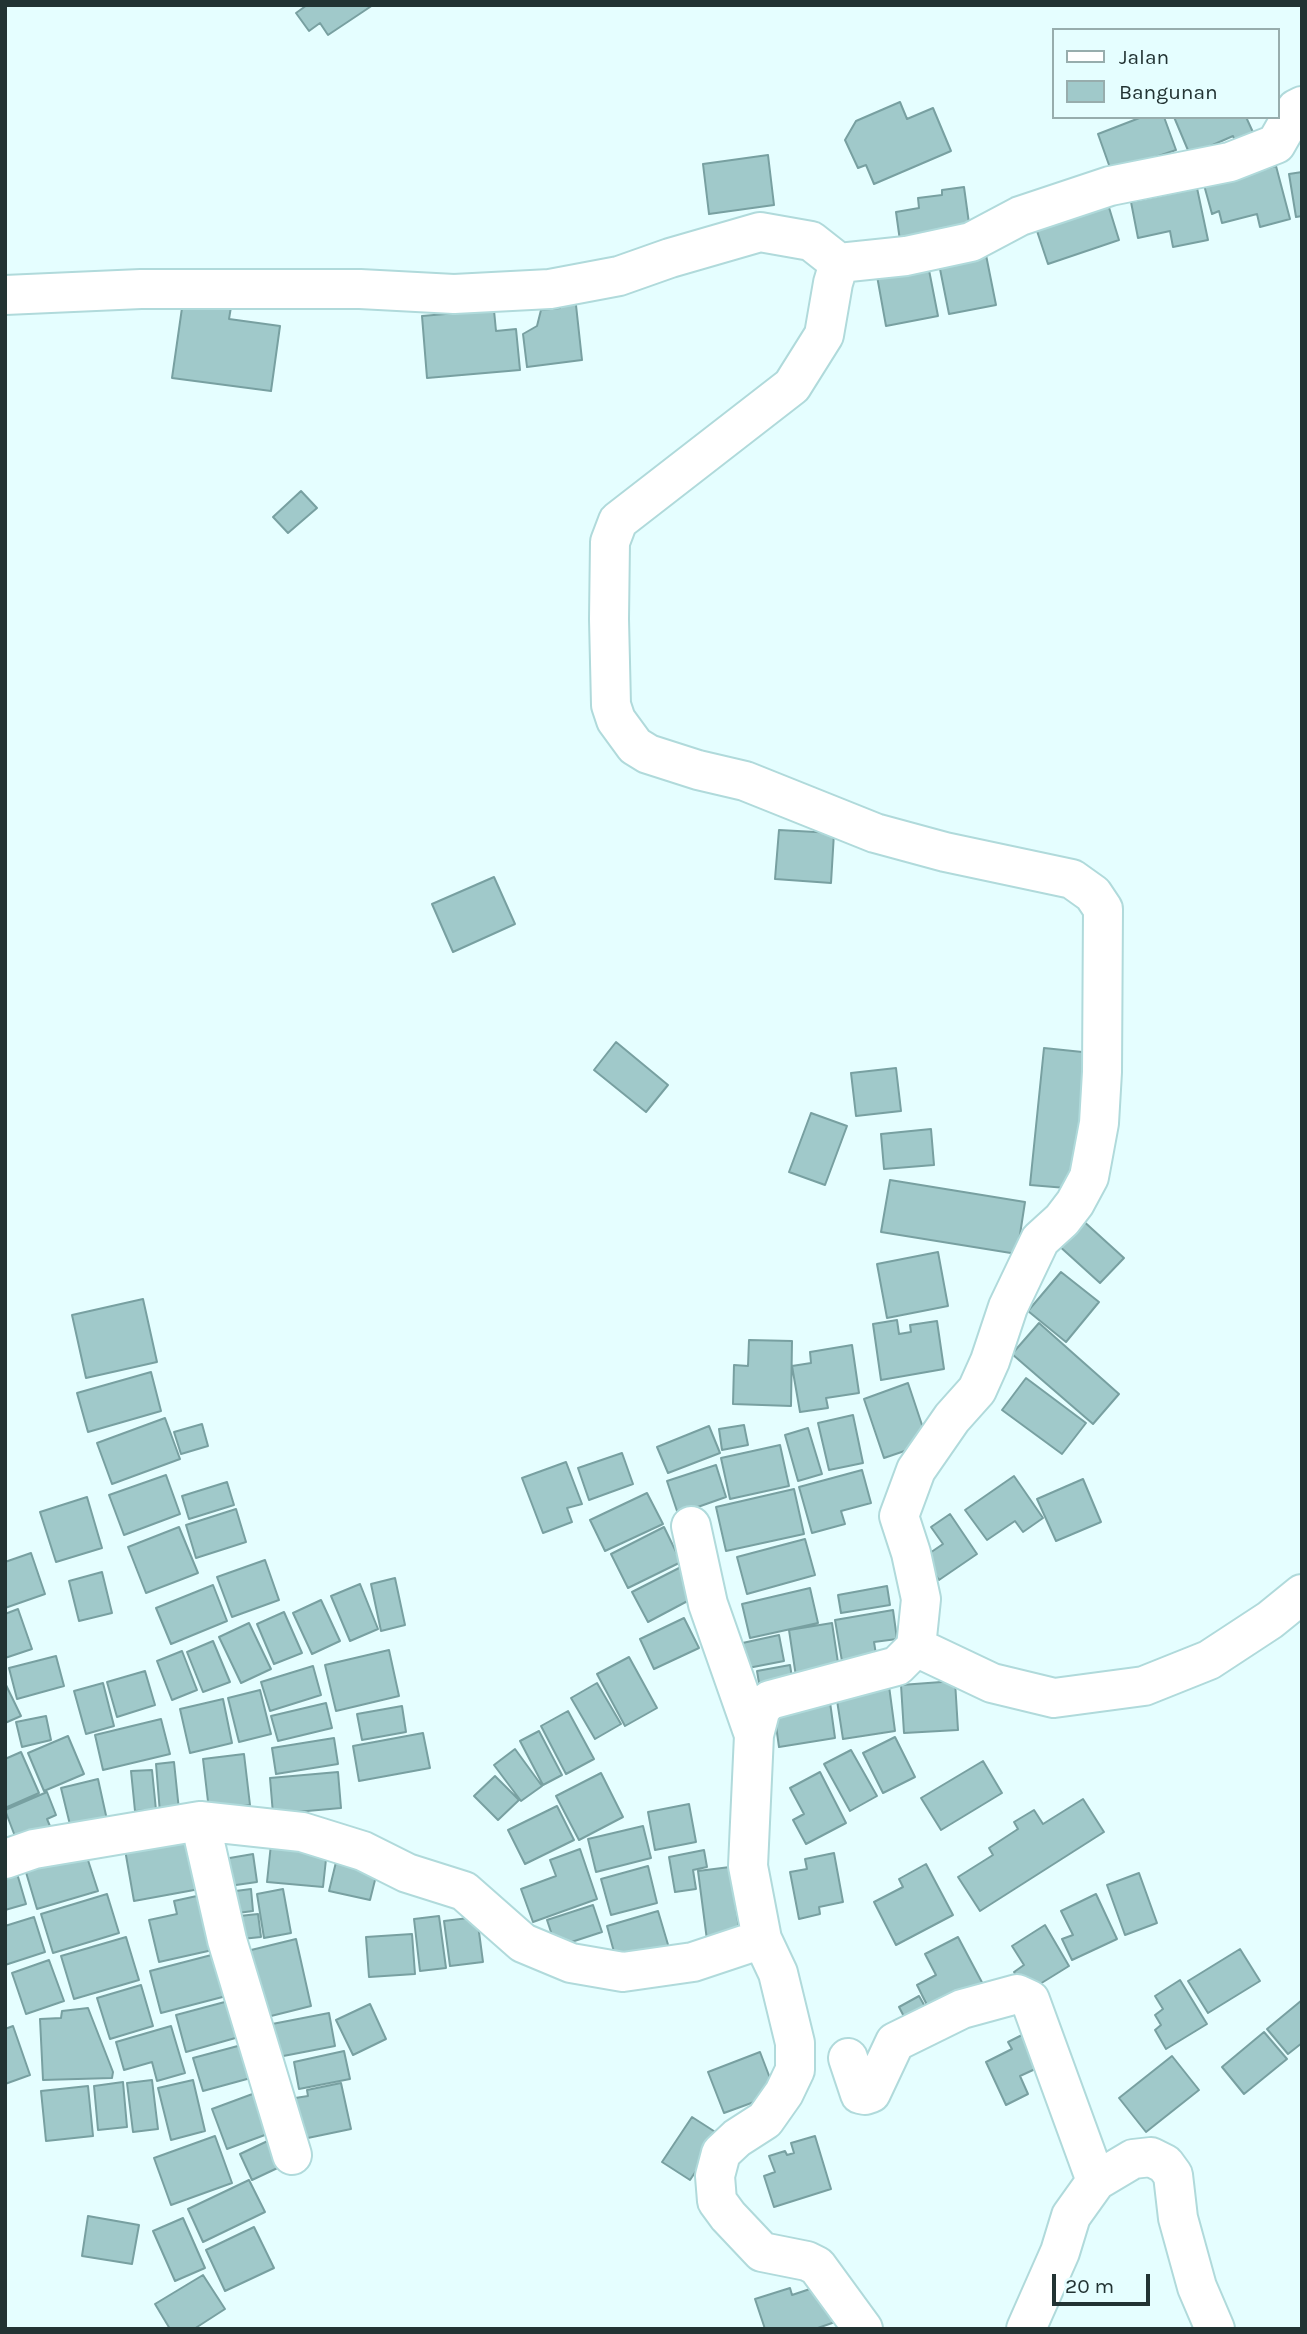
<!DOCTYPE html>
<style>
body{margin:0}
#map{position:relative;width:1307px;height:2334px;overflow:hidden;background:#e5feff;font-family:Karla,sans-serif}
canvas{display:block}
.frame{position:absolute;inset:0;border:7px solid #233;pointer-events:none}
.legend{position:absolute;left:1052px;top:28px;width:228px;height:91px;box-sizing:border-box;background:#e5feff;border:2px solid #97adad;margin:0;padding:9px 12px;list-style:none;font-size:21px;color:#233}
.legend li{display:flex;align-items:center;gap:14px;height:35px}
.legend b{width:35px;border:2px solid #97adad}
.scale{position:absolute;left:1052px;top:2274px;width:98px;height:32px;box-sizing:border-box;border:4px solid #233;border-top:0;padding-left:9px;font-size:21px;line-height:24px;white-space:nowrap;color:#233;-webkit-text-stroke:5px #e5feff;paint-order:stroke}
</style>
<div id="map">
<canvas width="1307" height="2334"></canvas>
<div class="frame"></div>
<ul class="legend">
<li><b style="height:9px;background:#fff"></b>Jalan</li>
<li><b style="height:19px;background:#a0c9ca"></b>Bangunan</li>
</ul>
<div class="scale">20 m</div>
</div>
<script>
const ctx = document.querySelector('canvas').getContext('2d');
ctx.lineJoin = 'round';
function fill(path, color) { ctx.fillStyle = color; ctx.fill(path, 'evenodd'); }
function stroke(path, color, width, dash) { ctx.strokeStyle = color; ctx.lineWidth = width; ctx.lineCap = dash ? 'butt' : 'round'; ctx.setLineDash(dash || []); ctx.stroke(path); }
const building = new Path2D(`
 M373 5 328 35 320 23 309 31 296 13 307 5Z
 M900 102 907 119 933 108 951 151 874 184 866 165 858 168 845 140 856 121Z
 M1142 117H1164L1176 150 1141 162 1114 179 1098 134Z
 M1174 117H1246L1257 141 1238 149 1233 136 1190 155Z
 M768 155 774 205 709 214 703 164Z
 M1276 166 1290 219 1260 227 1257 214 1222 223 1219 211 1212 214 1204 185Z
 M1302 172V216L1296 217 1289 174Z
 M964 187 971 238 901 248 896 212 919 208 918 198 942 195V190Z
 M1197 188 1208 240 1173 247 1170 231 1138 238 1131 202Z
 M1107 201 1119 240 1048 264 1035 225Z
 M986 255 996 305 949 314 939 264Z
 M928 265 938 316 886 326 877 276Z
 M575 296 582 360 527 367 523 334 537 326 541 310 560 308 559 298Z
 M493 300 496 331 516 329 520 370 427 378 422 316 469 312Z
 M183 301 231 307 229 319 280 326 271 391 172 378Z
 M301 491 317 508 288 533 273 517Z
 M779 830 834 833 831 883 775 879Z
 M494 877 515 924 453 952 432 904Z
 M616 1042 668 1085 646 1112 594 1070Z
 M1044 1048 1092 1053 1078 1189 1030 1185Z
 M896 1068 901 1111 856 1116 851 1073Z
 M811 1113 847 1126 825 1185 789 1172Z
 M931 1129 934 1165 884 1169 881 1134Z
 M890 1180 1025 1202 1017 1254 881 1232Z
 M1080 1218 1124 1258 1100 1283 1057 1244Z
 M938 1252 948 1306 887 1318 877 1264Z
 M1061 1272 1099 1302 1066 1342 1028 1311Z
 M143 1299 157 1362 86 1378 72 1315Z
 M897 1320 899 1334 911 1332 910 1325 937 1321 944 1369 881 1380 873 1324Z
 M1039 1323 1119 1394 1093 1424 1012 1354Z
 M749 1340 792 1341 791 1406 733 1404 734 1365 748 1366Z
 M852 1345 859 1393 826 1398 828 1408 800 1412 792 1366 811 1363 810 1352Z
 M151 1372 161 1411 88 1432 77 1393Z
 M1026 1378 1086 1423 1062 1454 1002 1410Z
 M908 1383 928 1443 884 1458 864 1399Z
 M853 1415 863 1463 829 1470 818 1423Z
 M165 1418 180 1459 112 1484 97 1443Z
 M202 1424 208 1446 181 1454 174 1432Z
 M744 1425 748 1445 722 1450 719 1429Z
 M709 1426 720 1453 668 1473 657 1447Z
 M808 1428 822 1474 798 1481 785 1435Z
 M780 1445 789 1486 730 1499 721 1458Z
 M622 1453 633 1484 589 1500 578 1468Z
 M566 1462 582 1504 567 1508 572 1522 543 1533 522 1478Z
 M716 1465 726 1497 678 1514 667 1481Z
 M862 1470 871 1503 841 1511 845 1524 812 1533 799 1487Z
 M166 1475 180 1514 124 1535 109 1495Z
 M1014 1476 1043 1518 1023 1532 1015 1521 987 1540 965 1510Z
 M1083 1479 1101 1522 1056 1541 1037 1499Z
 M227 1482 234 1505 189 1519 182 1496Z
 M794 1489 804 1534 726 1551 716 1507Z
 M647 1493 663 1524 605 1551 590 1520Z
 M87 1497 102 1548 56 1562 40 1512Z
 M236 1509 246 1542 196 1558 186 1525Z
 M950 1514 977 1554 939 1580 924 1557 943 1544 931 1527Z
 M179 1527 198 1573 146 1593 128 1547Z
 M664 1527 681 1562 628 1588 611 1554Z
 M805 1539 815 1575 747 1594 737 1557Z
 M31 1553 45 1594 5 1608V1562Z
 M265 1560 279 1600 232 1617 217 1577Z
 M681 1567 697 1596 648 1622 632 1592Z
 M102 1572 112 1613 79 1621 69 1581Z
 M395 1578 405 1625 381 1631 371 1584Z
 M360 1584 378 1629 350 1641 331 1596Z
 M213 1585 227 1621 171 1644 156 1608Z
 M887 1586 890 1605 841 1613 838 1595Z
 M810 1588 818 1623 750 1638 742 1604Z
 M321 1600 340 1641 312 1654 293 1613Z
 M18 1609 32 1649 5 1658V1614Z
 M893 1610 897 1639 874 1642 878 1667 844 1673 835 1620Z
 M284 1612 302 1653 274 1664 257 1624Z
 M684 1618 699 1648 654 1669 640 1639Z
 M249 1623 271 1669 241 1683 219 1637Z
 M832 1623 840 1676 797 1683 789 1630Z
 M779 1635 784 1661 743 1669 738 1644Z
 M213 1641 230 1682 203 1692 187 1652Z
 M389 1650 399 1696 336 1711 325 1665Z
 M182 1651 197 1690 172 1700 157 1661Z
 M56 1656 64 1686 17 1699 9 1668Z
 M629 1657 657 1708 625 1726 597 1674Z
 M790 1665 794 1690 761 1695 757 1671Z
 M313 1666 321 1695 270 1711 261 1682Z
 M145 1671 155 1705 117 1717 107 1682Z
 M955 1681 958 1730 904 1733 901 1685Z
 M5 1683 21 1716 5 1723Z
 M103 1683 114 1726 86 1734 74 1691Z
 M597 1683 621 1724 595 1739 571 1698Z
 M889 1686 895 1731 843 1739 836 1694Z
 M260 1690 271 1734 239 1742 228 1698Z
 M829 1695 835 1738 779 1747 773 1704Z
 M223 1699 232 1743 190 1753 180 1709Z
 M326 1703 332 1728 278 1741 271 1716Z
 M402 1706 406 1732 362 1740 357 1714Z
 M568 1711 594 1759 566 1774 541 1726Z
 M46 1716 51 1740 22 1747 16 1722Z
 M161 1719 170 1754 103 1770 95 1735Z
 M539 1731 562 1775 543 1785 520 1741Z
 M423 1733 430 1768 359 1781 353 1746Z
 M68 1736 84 1774 44 1791 28 1753Z
 M895 1737 915 1777 883 1793 863 1753Z
 M334 1738 338 1764 276 1774 272 1748Z
 M515 1749 542 1786 521 1801 494 1765Z
 M851 1750 877 1796 850 1811 824 1764Z
 M21 1752 39 1793 5 1808V1759Z
 M244 1754 250 1805 209 1810 203 1759Z
 M983 1761 1002 1793 941 1830 921 1798Z
 M174 1762 179 1810 160 1813 156 1764Z
 M152 1770 156 1810 135 1811 131 1771Z
 M338 1772 341 1808 273 1814 270 1778Z
 M820 1772 846 1823 806 1844 793 1820 804 1814 790 1788Z
 M601 1773 623 1817 579 1840 556 1796Z
 M495 1776 519 1800 498 1820 474 1796Z
 M98 1779 109 1829 73 1837 61 1788Z
 M47 1792 56 1815 47 1819 55 1838 21 1852 5 1810Z
 M1083 1799 1104 1832 980 1911 958 1877 993 1855 989 1848 1018 1829 1014 1822 1034 1810 1043 1824Z
 M689 1804 696 1842 655 1850 648 1812Z
 M557 1806 574 1840 525 1864 508 1830Z
 M643 1826 651 1858 596 1872 588 1839Z
 M196 1831 205 1888 134 1901 124 1844Z
 M271 1844 327 1850 323 1887 267 1882Z
 M580 1849 597 1899 533 1922 521 1889 556 1876 550 1860Z
 M704 1850 707 1867 693 1870 696 1889 675 1892 669 1857Z
 M85 1851 98 1891 37 1909 25 1869Z
 M834 1853 843 1902 819 1907 820 1914 799 1919 790 1872 807 1869 805 1859Z
 M253 1854 257 1882 222 1887 218 1860Z
 M337 1858 378 1868 370 1900 329 1891Z
 M926 1864 953 1915 896 1945 874 1902 903 1887 899 1879Z
 M648 1866 657 1903 611 1915 601 1879Z
 M730 1867 740 1935 707 1940 698 1871Z
 M16 1870 26 1904 5 1910V1873Z
 M1139 1873 1157 1923 1125 1935 1107 1885Z
 M251 1889 253 1911 230 1914 228 1892Z
 M283 1889 291 1933 264 1938 257 1894Z
 M107 1894 119 1933 53 1953 41 1914Z
 M206 1894 217 1949 159 1962 149 1920 177 1914 174 1901Z
 M1096 1894 1117 1939 1072 1960 1062 1939 1073 1935 1061 1911Z
 M593 1905 602 1932 556 1947 547 1920Z
 M658 1911 669 1948 617 1963 607 1926Z
 M258 1914 261 1937 232 1940 230 1917Z
 M439 1916 446 1968 420 1971 414 1919Z
 M34 1917 45 1952 5 1965V1926Z
 M477 1917 483 1962 450 1966 444 1921Z
 M1045 1925 1069 1966 1027 1992 1014 1972 1024 1965 1012 1946Z
 M412 1934 415 1974 369 1977 366 1937Z
 M126 1937 139 1980 74 1999 61 1956Z
 M958 1937 985 1988 932 2015 917 1985 936 1975 925 1954Z
 M296 1939 311 2006 259 2019 243 1952Z
 M1240 1949 1260 1981 1208 2013 1188 1981Z
 M223 1952 234 1994 161 2013 150 1971Z
 M49 1960 64 2001 26 2014 12 1973Z
 M1180 1980 1207 2024 1166 2049 1155 2030 1161 2025 1155 2015 1163 2009 1155 1996Z
 M141 1985 153 2026 110 2039 97 1998Z
 M919 1996 931 2017 910 2028 899 2007Z
 M236 1999 246 2035 186 2052 176 2015Z
 M1302 2000V2043L1288 2054 1267 2029Z
 M370 2004 386 2039 353 2055 336 2020Z
 M88 2008 113 2072 112 2078 43 2080 40 2019 61 2018 62 2011Z
 M329 2013 335 2046 273 2058 267 2025Z
 M13 2026 30 2075 5 2084V2029Z
 M171 2026 185 2073 157 2081 152 2062 124 2070 116 2042Z
 M1030 2031 1046 2064 1020 2076 1028 2094 1006 2105 986 2062 1012 2049 1008 2042Z
 M1264 2032 1287 2059 1244 2094 1222 2067Z
 M249 2043 258 2076 203 2091 193 2058Z
 M344 2051 350 2079 299 2089 294 2062Z
 M760 2052 776 2094 724 2113 708 2072Z
 M1172 2056 1199 2090 1146 2132 1119 2098Z
 M152 2080 158 2129 133 2132 127 2083Z
 M193 2080 205 2131 171 2140 158 2088Z
 M123 2082 127 2127 98 2130 94 2086Z
 M341 2083 351 2129 298 2140 289 2099 308 2096 307 2090Z
 M88 2086 93 2136 46 2141 41 2091Z
 M266 2089 281 2129 227 2149 212 2109Z
 M692 2117 720 2135 690 2180 662 2162Z
 M215 2136 232 2183 171 2205 154 2158Z
 M815 2136 831 2189 774 2207 764 2176 775 2172 769 2156 785 2151 787 2155 794 2153 791 2143Z
 M274 2138 286 2164 252 2180 240 2154Z
 M249 2180 265 2212 203 2242 188 2209Z
 M88 2216 139 2225 132 2264 82 2256Z
 M183 2218 205 2268 175 2281 153 2231Z
 M254 2227 274 2268 225 2291 206 2250Z
 M203 2275 225 2309 194 2329H170L155 2304Z
 M822 2285 835 2322 815 2329H765L755 2299 790 2288 792 2295Z`);
fill(building, '#a0c9ca');
stroke(building, '#78a0a1', 2);
const minor = new Path2D(`
 M839 263 906 256 971 242 1020 216 1110 186 1230 162 1276 144 1296 109 1302 106
 M5 295 141 289H360L454 294 550 289 619 276 670 258 760 232 811 241 839 263 833 283 824 335 792 386 618 521 610 542 609 619 611 705 616 720 635 746 648 754 698 770 745 781 875 833 945 852 1072 879 1093 894 1103 909 1102 1072 1099 1123 1089 1177 1075 1203 1062 1220 1040 1240 1008 1307 990 1361 977 1390 952 1418 916 1470 899 1516 911 1553 921 1599 916 1647 897 1666 770 1700 761 1708 754 1735 748 1866 762 1939 778 1973 795 2043V2070L784 2093 765 2120 737 2138 721 2153 715 2176 717 2201 728 2216 762 2252 807 2261 817 2266 863 2329
 M691 1526 708 1604 754 1735
 M916 1647 992 1683 1054 1698 1144 1686 1209 1660 1270 1620 1302 1594
 M200 1821 227 1940 292 2155
 M5 1859 34 1849 200 1821 302 1832 363 1851 407 1873 464 1891 523 1943 571 1963 623 1972 693 1962 762 1939
 M848 2058 860 2094 865 2095 871 2093 895 2042 962 2009 1017 1994 1030 2000 1096 2181
 M1026 2329 1060 2252 1071 2216 1096 2181 1133 2159 1151 2157 1165 2164 1173 2175 1178 2218 1197 2287 1215 2329`);
stroke(minor, '#b0dadb', 42);
stroke(minor, '#fff', 38);
</script>
